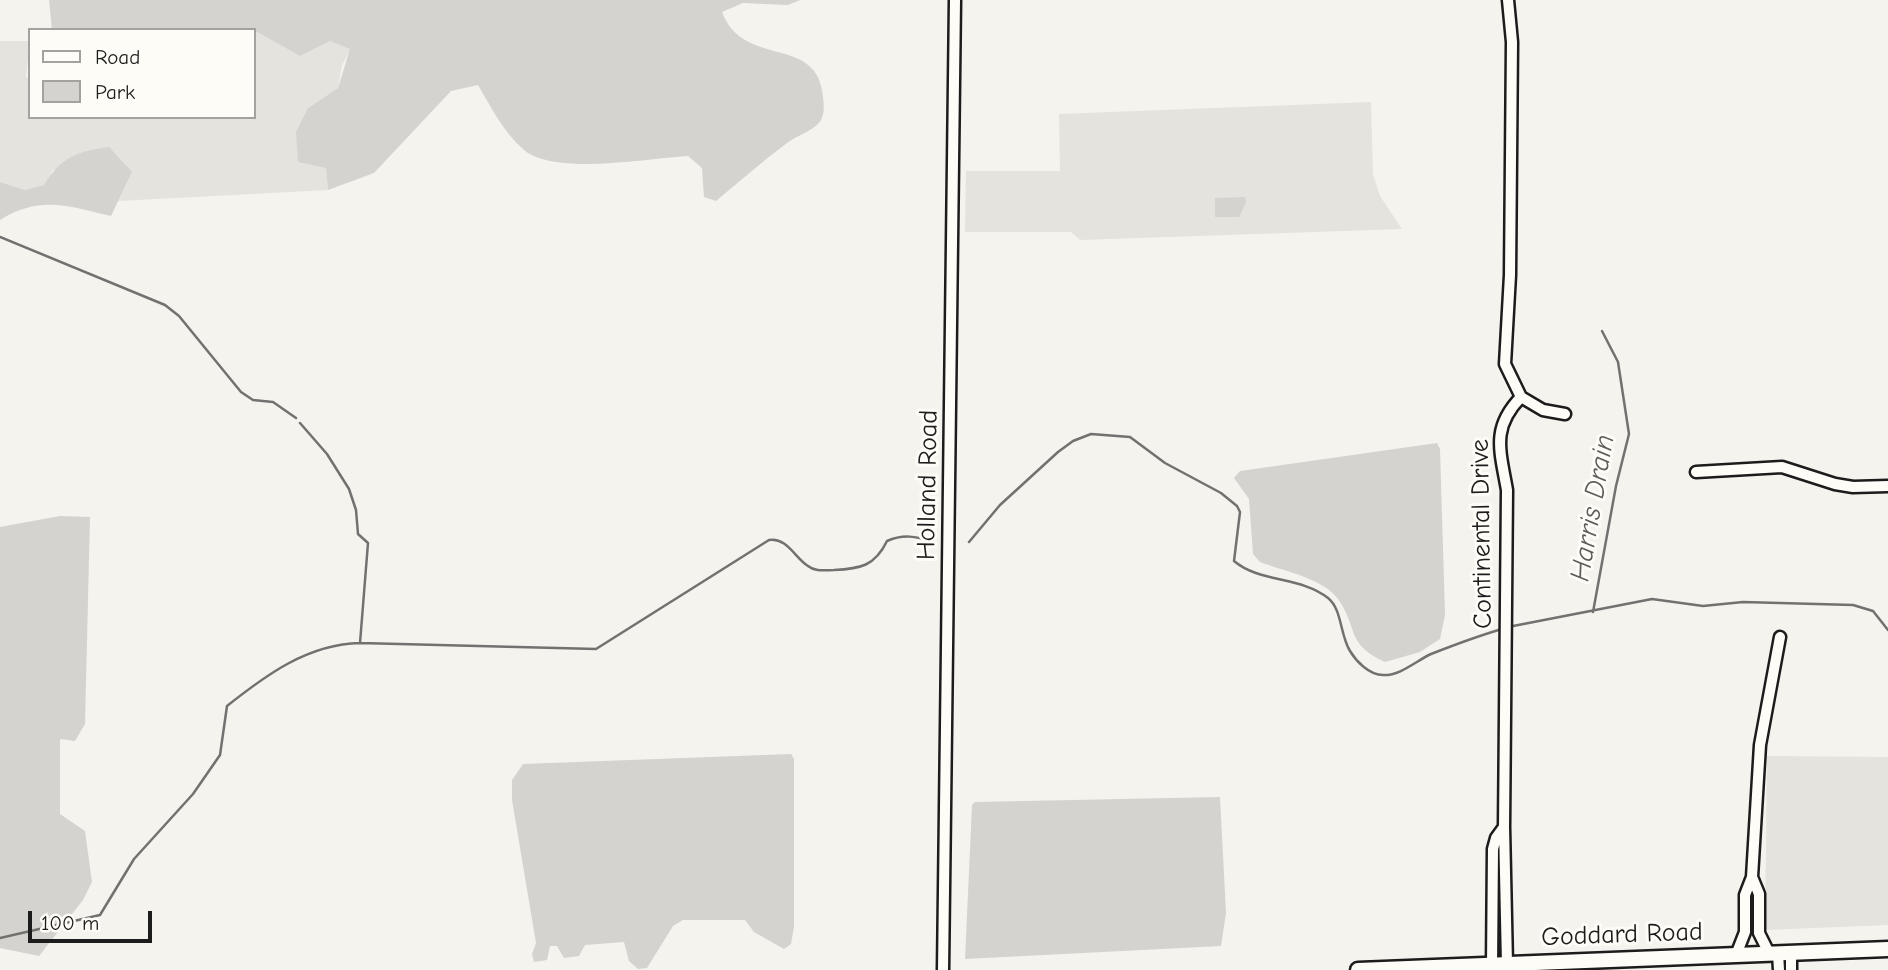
<!DOCTYPE html>
<style>
body{margin:0}
#map{position:relative;width:1888px;height:970px;overflow:hidden;background:#f4f3ee;font-family:"Comic Neue",sans-serif}
canvas{display:block}
.legend{position:absolute;left:28px;top:28px;width:228px;height:91px;box-sizing:border-box;background:#fdfcf7;border:2px solid #a3a29f;margin:0;padding:9px 12px;list-style:none;font-size:21px;color:#1c1c1c}
.legend li{display:flex;align-items:center;gap:14px;height:35px}
.legend b{width:35px;border:2px solid #a3a29f}
.scale{position:absolute;left:28px;top:911px;width:124px;height:32px;box-sizing:border-box;border:4px solid #1c1c1c;border-top:0;padding-left:9px;font-size:21px;line-height:24px;white-space:nowrap;color:#1c1c1c;-webkit-text-stroke:5px #fdfcf7;paint-order:stroke}
</style>
<div id="map">
<canvas width="1888" height="970"></canvas>
<ul class="legend">
<li><b style="height:9px;background:#fdfcf7"></b>Road</li>
<li><b style="height:19px;background:#d4d3cf"></b>Park</li>
</ul>
<div class="scale">100 m</div>
</div>
<script>
const ctx = document.querySelector('canvas').getContext('2d');
ctx.lineJoin = 'round';
function fill(path, color) { ctx.fillStyle = color; ctx.fill(path, 'evenodd'); }
function stroke(path, color, width, dash) { ctx.strokeStyle = color; ctx.lineWidth = width; ctx.lineCap = dash ? 'butt' : 'round'; ctx.setLineDash(dash || []); ctx.stroke(path); }
function write(font, color, halo, rows, align = 'center') {
  ctx.font = font + ' "Comic Neue",sans-serif'; ctx.lineWidth = 6; ctx.setLineDash([]); ctx.textBaseline = 'middle'; ctx.strokeStyle = halo; ctx.fillStyle = color; for (const [text, x, y, turn = 0] of rows) {
    ctx.save(); ctx.translate(x, y); ctx.rotate((+turn || 0) * Math.PI / 180); ctx.textAlign = isNaN(turn) ? turn : align; if (halo) ctx.strokeText(text, 0, 0); ctx.fillText(text, 0, 0); ctx.restore();
  }
}
fill(new Path2D(`
 M250 28 300 56 330 41 351 49 342 65 338 88 308 108 326 168 328 190 118 201 132 172 53 170 45 185 25 190 0 182V41H30L26 77 30 79V117H254V30H207Z
 M1371 102 1373 174 1380 196 1402 229 1080 240 1071 232H965L966 171H1060L1059 114Z
 M1767 756 1888 757V925L1765 930Z`), '#e4e3de');
fill(new Path2D(`
 M49 0H800L788 5 743 3 722 12C744 70 818 33 823 97 824 105 825 116 819 123 812 131 796 136 787 143 763 161 740 181 716 201L704 197 702 168 688 156C649 158 555 176 524 150 504 133 491 107 478 85L451 91 374 173 328 190 326 168 298 162 296 132 308 108 338 88 350 49 330 41 300 56 250 28 52 30Z
 M109 147 132 172 111 216C68 206 40 195 0 220V182L25 190 44 185C61 157 78 151 109 147Z
 M1245 197 1246 202 1239 217H1215V198Z
 M1437 443 1440 449 1445 615 1440 639 1420 652 1385 662C1345 643 1359 629 1338 599 1323 578 1283 571 1260 562L1253 554 1249 499 1234 478 1240 471Z
 M60 516 90 517 85 724 75 741 60 739V814L85 831 92 882 83 900 39 956 0 948V527Z
 M791 754 794 759V927L791 944 784 949 754 932 745 920H683L673 926 647 968 638 969 629 961 624 942 585 945 579 956 564 958 557 946H550L547 960 534 962 532 954 536 943 512 800V780L523 764Z
 M1220 797 1226 913 1221 946 965 959 972 805 975 802Z`), '#d4d3cf');
stroke(new Path2D(`
 M0 237 165 305 179 316 241 392 253 400 273 402 296 418
 M300 423 327 454 349 489 356 510 358 534 368 543 360 643
 M969 542 1000 505 1058 452 1073 441 1091 434 1130 437 1165 463 1221 493 1237 506 1240 512 1234 561C1260 583 1300 576 1328 598 1342 609 1340 635 1350 651 1356 661 1369 675 1383 675 1400 676 1416 661 1431 654 1454 645 1478 636 1502 629
 M1593 612 1616 486 1629 434 1618 362 1602 331
 M1508 627 1652 599 1703 606 1743 602 1853 605 1873 611 1888 630
 M0 938 100 915 134 859 193 794 220 755 227 706C266 675 308 644 360 643L596 649 769 540C787 537 795 558 808 566 815 572 825 570 834 570 860 569 875 566 887 541 903 534 916 536 932 542`), '#72716f', 2.5);
const minor = new Path2D(`
 M1508 0 1512 42 1510 275 1505 364 1521 397 1543 410 1565 414
 M1696 472 1782 467 1835 484 1853 487 1888 486
 M1752 877 1760 745 1780 637
 M1778 953 1779 970
 M1736 955 1745 932V895L1752 877 1759 894V933L1769 953
 M1507 964 1504 827 1507 490C1500 450 1491 428 1521 397
 M1492 965 1493 849 1496 838 1504 827
 M943 970 955 0
 M1791 970V952`);
const secondary = new Path2D(`
 M1358 970 1888 949`);
stroke(minor, '#1c1c1c', 15);
stroke(secondary, '#1c1c1c', 19);
stroke(minor, '#fdfcf7', 10);
stroke(secondary, '#fdfcf7', 14);
write('26px', '#1c1c1c', '#fdfcf7', [
 ["Holland Road",928,485,-89],
 ["Continental Drive",1482,534,-91],
 ["Goddard Road",1622,935,-2]
]);
write('italic 28px', '#5c5c5a', '#fdfcf7', [
 ["Harris Drain",1593,508,-80]
]);
</script>
